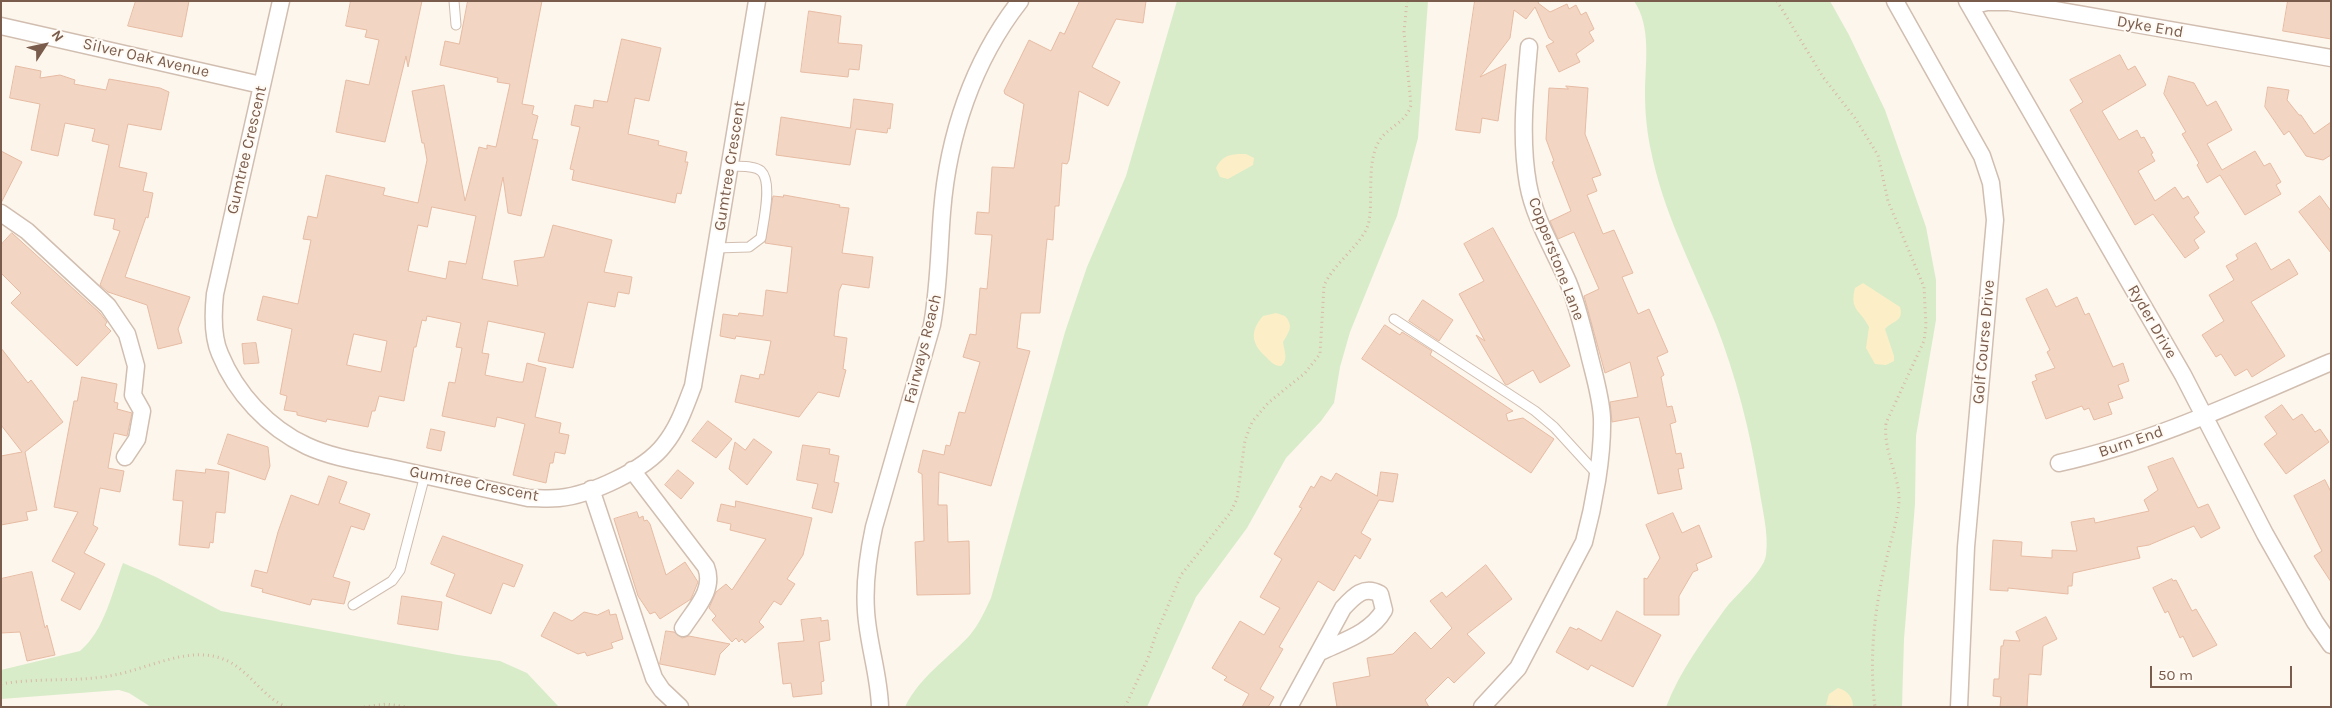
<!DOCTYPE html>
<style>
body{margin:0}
#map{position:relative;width:2332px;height:708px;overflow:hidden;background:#fdf6ec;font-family:Karla,sans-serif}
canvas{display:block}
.frame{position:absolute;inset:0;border:2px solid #7a5c4d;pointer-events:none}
.north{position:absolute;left:20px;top:20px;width:50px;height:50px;-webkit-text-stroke:4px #fffaf3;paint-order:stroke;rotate:55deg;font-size:14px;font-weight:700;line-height:20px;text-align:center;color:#7a5c4d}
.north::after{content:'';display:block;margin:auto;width:18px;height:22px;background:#7a5c4d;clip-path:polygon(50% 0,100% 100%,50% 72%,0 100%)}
.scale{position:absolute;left:2150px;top:666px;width:142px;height:22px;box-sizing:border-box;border:2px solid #7a5c4d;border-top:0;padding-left:6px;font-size:15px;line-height:18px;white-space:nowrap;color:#7a5c4d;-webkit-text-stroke:4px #fffaf3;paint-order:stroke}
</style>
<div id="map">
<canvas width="2332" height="708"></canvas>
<div class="frame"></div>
<div class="north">N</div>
<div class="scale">50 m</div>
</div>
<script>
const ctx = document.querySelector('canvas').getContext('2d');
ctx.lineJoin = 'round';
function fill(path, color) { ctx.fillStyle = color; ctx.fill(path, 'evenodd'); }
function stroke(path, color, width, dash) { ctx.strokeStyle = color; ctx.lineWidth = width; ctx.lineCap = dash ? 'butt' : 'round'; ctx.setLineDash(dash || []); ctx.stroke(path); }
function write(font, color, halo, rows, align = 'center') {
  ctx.font = font + ' Karla,sans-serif'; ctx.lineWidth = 4; ctx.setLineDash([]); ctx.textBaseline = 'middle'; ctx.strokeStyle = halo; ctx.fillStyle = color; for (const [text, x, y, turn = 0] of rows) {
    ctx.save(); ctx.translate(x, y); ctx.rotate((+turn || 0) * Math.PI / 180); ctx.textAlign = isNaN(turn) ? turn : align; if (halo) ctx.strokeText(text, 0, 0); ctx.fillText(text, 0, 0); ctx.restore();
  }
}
fill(new Path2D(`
 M1177 1H1428L1418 138 1397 216 1350 332 1340 367 1334 403 1321 421 1286 458 1247 528 1196 597 1147 707H905C920 676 948 659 970 635 979 624 985 611 991 598L1065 332 1087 267 1126 176Z
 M1634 1H1830L1849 35 1885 110 1926 227 1936 280V320L1916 436 1915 504 1904 639 1902 707H1666C1680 671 1703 640 1725 609 1735 596 1764 571 1766 555 1769 533 1762 509 1759 487 1750 430 1736 376 1715 322 1692 266 1663 211 1651 151 1647 133 1645 113 1645 94 1645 65 1652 27 1634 1Z
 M123 563 156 577 221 611 458 655 500 661 527 673 559 707H151L129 693 119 690 1 699V670L80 651C105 630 112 592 123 563Z`), '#d8ecc9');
fill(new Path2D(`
 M1246 154 1254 158 1253 165 1228 179 1220 177 1216 168C1223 154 1232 154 1246 154Z
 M1863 283 1900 307C1904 322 1893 320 1885 329L1894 356V361L1886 365 1875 364 1866 348 1869 327C1861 310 1849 311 1855 288Z
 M1276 313 1285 316C1294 326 1289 332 1283 342 1284 350 1289 360 1281 366 1274 366 1270 361 1265 356 1251 343 1250 331 1263 316Z
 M1838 688C1848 691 1853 697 1853 707L1826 705 1829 694Z`), '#fcefc7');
const building = new Path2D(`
 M136 1H189L182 37 128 26Z
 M351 1H422L408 67 406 56 385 142 336 132 346 80 369 85 379 40 365 37 367 30 346 26Z
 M468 1H542L522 104 534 106 532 114 538 116 532 139 538 140 521 216 508 213 503 177 482 279 518 286 514 261 544 257 553 225 612 240 604 272 632 277 629 294 618 292 615 307 588 302 573 368 538 361 545 333 488 321 482 353 489 354 485 375 519 382H523L527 363 546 368 535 417 561 423 559 433 569 435 565 454 555 452 553 463H550L546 483 513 475 525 424 497 417 495 427 442 416 449 382 455 383 462 348 456 347 461 323 427 316 426 321 422 320 416 347H414L404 401 379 396 375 411H372L368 427 327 419 326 422 297 415V412L284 410 287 396 280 394 292 329 257 320 263 296 298 304 311 240 303 239 308 216 317 218 326 175 385 188 383 195 418 203 427 160 424 143H422L412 91 444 85 465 201 479 147 487 149V145L496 147 510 84 497 82 498 78 440 65 445 41 459 44ZM432 207 476 216 466 264 449 261 446 279 408 271 418 225 427 227ZM354 334 387 341 381 372 347 365Z
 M1080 1H1146L1143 23 1116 19 1092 67 1120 82 1108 106 1079 91 1069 160 1067 164 1062 163 1059 206H1055L1053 240 1047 239 1040 313H1021L1017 348 1030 351 991 486 939 472 938 505H947L948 542 969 541 970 594 917 595 915 542 924 541 922 474 918 472 923 450 944 455 946 445 950 446 959 412 965 413 980 362 963 357 970 334 976 335 980 288 987 289 992 235 975 234 977 212 989 213 992 167 1014 168 1024 104 1005 94 1004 91 1029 40 1051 51 1060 32 1064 34Z
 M1475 1H1539L1538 3 1550 12 1567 4 1569 9 1576 5 1581 15 1586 12 1594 29 1589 32 1594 41 1576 54 1580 62 1559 72 1546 46 1554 42 1549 38 1535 7 1526 19 1514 10 1510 38 1480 77 1506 64 1498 121 1482 118 1480 133 1456 130Z
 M2288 1H2331V39L2283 31Z
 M809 11 841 16 838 43 862 45 859 70 849 69 848 77 801 72Z
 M622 39 661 48 649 101 635 98 628 134 659 141 658 145 687 152 685 162H688L681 194 677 193 675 203 572 180 574 170 570 169 580 127 571 125 575 105 593 108 594 100 607 102Z
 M2120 55 2128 70 2135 66 2146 85 2102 111 2119 140 2137 130 2141 138 2144 137 2153 153 2151 154 2155 161 2138 171 2155 201 2175 187 2183 199 2188 196 2199 213 2194 217 2205 232 2194 240 2199 248 2185 258 2153 214 2135 225 2070 110 2083 102 2070 80Z
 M16 66 41 71 40 78 60 75 75 80 74 84 106 90 109 79 160 88 169 92 161 130 128 124 119 167 147 173 143 191 153 193 148 218 146 217 125 277 190 297 178 329 182 343 158 349 147 305 108 292 100 285 120 231 113 229 115 219 94 215 109 145 92 141 95 129 65 123 58 156 31 150 40 104 10 98Z
 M2169 76 2194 83 2207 106 2216 101 2232 130 2207 144 2222 170 2255 151 2264 166 2270 163 2281 182 2276 185 2281 194 2245 215 2220 175 2207 183 2197 165 2199 163 2182 134 2186 132 2164 94Z
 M1566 86 1588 88 1585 134 1601 175 1592 178 1597 191 1587 195 1603 234 1614 230 1633 273 1622 277 1638 314 1649 309 1668 352 1657 357 1664 375 1661 377 1667 407 1672 406 1676 422 1670 424 1676 454 1681 453 1684 468 1678 469 1682 489 1658 494 1639 417 1612 422 1610 402 1638 397 1630 362 1605 373 1584 296 1599 289 1574 232 1558 239 1550 221 1571 211 1552 162 1554 161 1546 139 1549 88 1568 89Z
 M2268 87 2289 90 2287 100 2299 115H2301L2314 134 2331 122V155L2323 160 2306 156 2289 131 2284 135 2265 107Z
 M854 99 893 104 890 129 888 128 887 133 856 129 850 165 776 155 781 117 850 128Z
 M1 151 22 162 1 203Z
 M784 195 840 205 839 207 849 208 842 253 873 257 869 288 842 284 839 291 834 336 847 338 843 369 846 370 839 397 818 392 799 417 735 402 741 375 759 379 760 374 764 375 771 341 736 336 735 339 720 336 723 314 738 316 739 313 763 316 766 290 787 293 792 247 765 243 773 196 783 197Z
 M2320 196 2331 211V253L2299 212Z
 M1493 228 1570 366 1540 383 1533 370 1507 385 1505 384 1476 335 1485 341 1459 294 1484 281 1464 244Z
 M12 233 100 313 107 322 105 325 111 331 77 366 11 303 21 293 1 273V245Z
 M2256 243 2271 270 2289 259 2298 274 2251 302 2285 356 2252 377 2247 369 2235 376 2221 354 2216 357 2202 335 2224 321 2209 295 2234 280 2226 266 2238 259 2236 255Z
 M2047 289 2056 307 2077 297 2085 315 2089 313 2113 367 2123 363 2129 381 2118 385 2123 398 2108 403 2112 414 2094 420 2089 408 2084 410 2082 406 2046 419 2032 382 2037 380 2035 375 2055 368 2047 352 2050 350 2026 299Z
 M1423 300 1453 320 1439 341 1409 321Z
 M1385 325 1400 335 1402 332 1432 351 1430 355 1513 411 1506 414 1508 421 1523 418 1554 439 1531 473 1362 359Z
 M256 343 259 363 244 364 242 344Z
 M1 348 28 383 31 380 63 422 25 452 37 510 26 512 28 520 1 525V456L22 452 1 425Z
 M82 377 117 384 114 402 118 403 117 409 132 413 127 436 114 433 108 468 124 471 120 492 100 488 93 525 98 528 84 553 105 564 80 610 61 600 75 573 52 561 78 512 54 507 74 401H77Z
 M2282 405 2293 420 2302 414 2315 432 2320 429 2329 442 2286 474 2264 444 2277 434 2265 417Z
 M708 421 732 439 716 458 692 441Z
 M431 429 445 432 441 451 427 448Z
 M228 434 268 447 270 466 265 480 218 464Z
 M754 439 772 452 747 485 729 469 735 442 745 450Z
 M803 445 830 449 829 454 839 456 834 482 839 483 832 513 812 508 818 484 797 480Z
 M2173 458 2198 508 2208 504 2220 528 2201 538 2194 526 2149 545 2137 547 2140 558 2073 573 2072 586H2068V594L2008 588V591L1990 590 1993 540 2022 542 2021 556 2052 558V550L2077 551 2071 522 2094 518 2095 523 2149 511 2144 500 2158 490 2148 467Z
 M206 469 229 472 225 513 216 512 213 543 210 542 209 548 179 545 183 501 173 500 176 470 205 473Z
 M678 470 694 483 681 499 665 485Z
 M1381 472 1398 474 1393 502 1379 500 1361 533 1371 539 1360 559 1355 555 1334 591 1318 581 1279 647 1283 649 1260 689 1274 697 1268 707H1242L1249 694 1224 680 1227 677 1212 668 1240 621 1264 635 1280 608 1260 597 1282 559 1274 554 1302 508 1299 507 1311 486 1314 488 1321 476 1331 481 1336 473 1377 496Z
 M329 476 347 482 339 503 370 514 364 530 351 526 333 577 350 582 344 604 312 599 310 605 262 592 263 589 251 586 255 570 267 573 278 532 291 495 318 505Z
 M2325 480 2331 492V582L2314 556 2322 551 2294 496Z
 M736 501 812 518 803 555 787 579 795 584 781 605 774 601 759 622 764 627 745 643 742 639 739 642 736 638 732 642 712 620 716 616 709 608 716 592 726 584 732 590 766 539 730 530 731 524 717 521 721 504 735 507Z
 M637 512 639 518 643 516 644 521 647 520 650 524 666 575 685 562 698 582 691 599 660 619 655 612 650 614 638 596 614 519Z
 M1673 513 1682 533 1699 525 1712 557 1696 564 1698 570 1693 572 1679 596V615H1644V578L1647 579 1660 558 1646 525Z
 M443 536 523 565 514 587 503 583 491 614 446 596 455 574 431 564Z
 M1486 565 1512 599 1467 634 1485 653 1454 683 1448 677 1425 700 1429 707H1337L1333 683 1370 676 1367 658 1393 654 1415 632 1431 649 1452 628 1430 601 1442 592 1446 597Z
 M32 572 45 628 47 625 55 655 27 661 20 632 1 633V579Z
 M2172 579 2173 581 2176 580 2192 611 2196 609 2217 645 2193 657 2183 636 2180 638 2168 611 2165 613 2153 588Z
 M402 596 442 602 438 630 398 624Z
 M609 610 610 615 616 614 623 639 611 643 613 648 587 656 585 652 578 654 541 636 554 612 572 621 584 612 597 615Z
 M1617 611 1661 635 1633 687 1591 665 1588 670 1556 652 1570 627 1577 630 1578 628 1601 641Z
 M2046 617 2057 639 2043 646 2041 675 2029 674 2027 707H2000L2001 697 1993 696 1994 679H1999L2001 646H2003L2004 640 2020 641 2016 632Z
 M821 618V621L828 620 830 640 819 642 824 681 821 682 822 694 793 697 791 683 783 684 778 643 804 641 801 620Z
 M666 631 674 632 682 638 689 636 730 644 720 654 715 675 660 664Z`);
fill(building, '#f3d5c3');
stroke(building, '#e6bba3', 1);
const service = new Path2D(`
 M454 1 456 25
 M716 248 749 247 761 238C763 223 773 182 761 171 754 165 739 167 730 166
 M1394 319 1535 411 1554 427 1596 473
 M353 605 392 581 400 570 425 475`);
const minor = new Path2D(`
 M281 1 215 294C213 313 212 336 220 354 236 393 268 428 307 446 333 458 363 462 391 468 437 478 482 488 528 498 538 498 549 499 559 498 590 495 645 470 664 445 678 428 685 407 693 386L757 1
 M1895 1 1982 156 1991 183 1995 220 1966 547 1959 707
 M1967 1 2183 375 2265 534 2315 622 2331 645
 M1970 6 1987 2H2009L2331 58
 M1 26 261 85
 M1 213 27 231 108 306 127 334 136 366 133 395 142 411 137 439 125 457
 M2059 463C2154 442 2242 400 2331 362
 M632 470 706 567C715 590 695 609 683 628
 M591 489 654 678 662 690 680 707
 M880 707C879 674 868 644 866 611 864 583 868 555 874 527L932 325C939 287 939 250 942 212 948 136 973 61 1020 1
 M1289 707 1343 608C1354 596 1364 585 1380 594L1384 610C1371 633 1343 641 1320 652
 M1482 707 1518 668 1584 542C1594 505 1603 456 1602 418 1601 398 1595 378 1590 358 1584 333 1578 306 1568 282 1554 250 1534 218 1528 184 1520 139 1525 92 1529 47`);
stroke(service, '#d1beb0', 11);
stroke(minor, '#d1beb0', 19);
stroke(new Path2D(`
 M1777 1 1823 77 1855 118 1878 155 1888 201 1924 287 1926 326 1924 341 1886 423C1883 453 1900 475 1899 502 1897 524 1889 545 1885 566 1874 611 1869 661 1875 707
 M1 684C40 677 81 683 119 674 151 667 190 646 223 659 248 668 261 696 286 707
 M364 707 386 704 407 707
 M1125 707 1148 658 1156 634 1181 575 1230 513 1237 499 1245 440 1252 422 1268 403 1305 373 1320 354 1324 286C1333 263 1365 243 1369 221 1373 198 1367 167 1377 145 1384 128 1406 124 1411 105L1404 32 1407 1`), '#d9b8a5', 3, [1, 4]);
stroke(service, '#fff', 9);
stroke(minor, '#fff', 16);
write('16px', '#7a5c4d', '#fffaf3', [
 ["Dyke End",2150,27,10],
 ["Silver Oak Avenue",146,58,13],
 ["Gumtree Crescent",247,150,-77],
 ["Gumtree Crescent",730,166,-81],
 ["Copperstone Lane",1556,259,69],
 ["Ryder Drive",2152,322,60],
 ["Golf Course Drive",1984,342,-85],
 ["Fairways Reach",923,349,-76],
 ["Burn End",2131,442,-19],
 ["Gumtree Crescent",474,484,11]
]);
</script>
